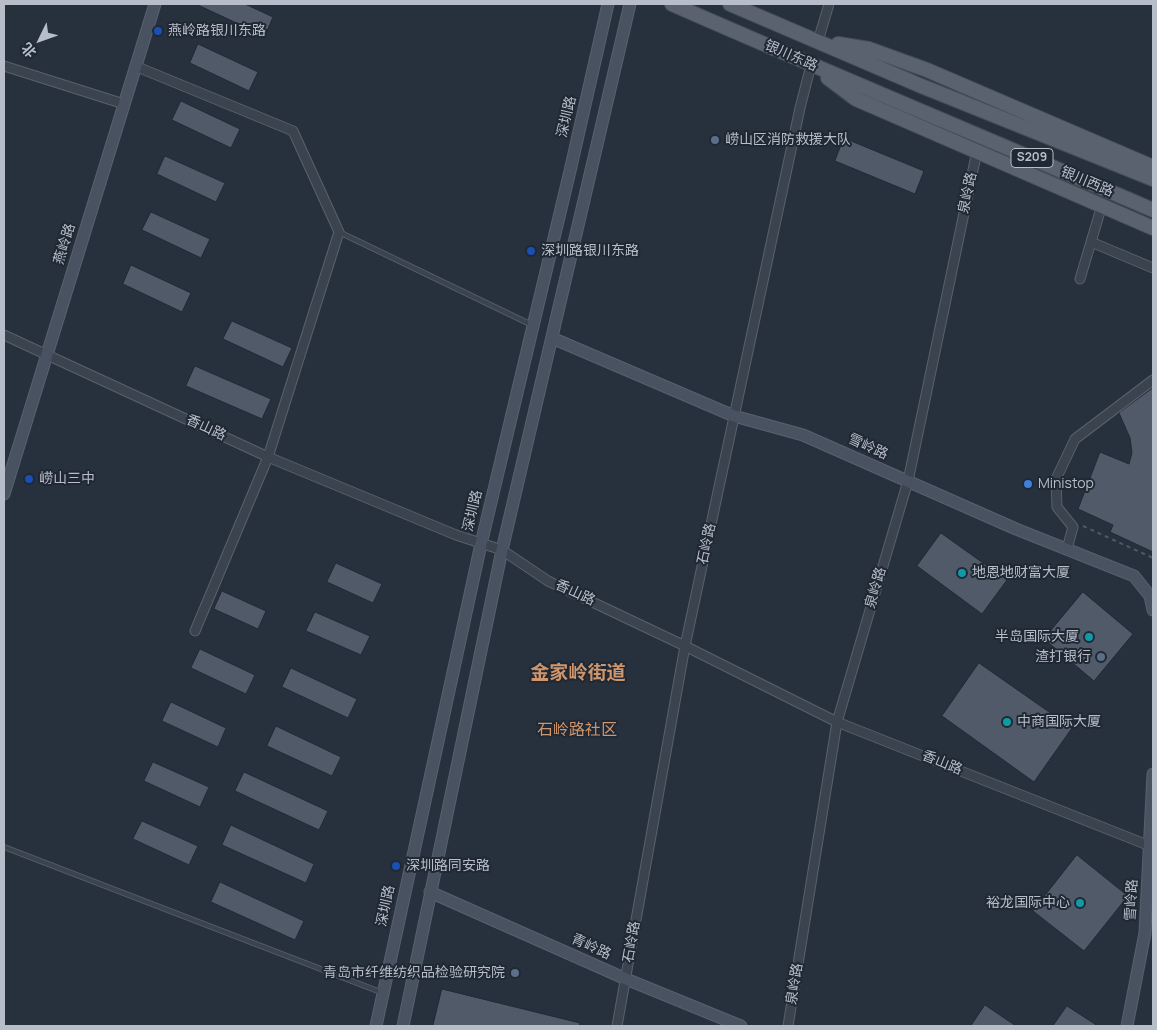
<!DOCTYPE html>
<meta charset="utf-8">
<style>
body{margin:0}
#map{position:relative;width:1157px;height:1030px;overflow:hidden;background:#27313e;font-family:Manrope,"Noto Sans SC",sans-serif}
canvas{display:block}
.frame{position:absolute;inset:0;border:5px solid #b7bec9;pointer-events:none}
.north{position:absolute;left:15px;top:15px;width:50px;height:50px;-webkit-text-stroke:4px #1f2833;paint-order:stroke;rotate:228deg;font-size:14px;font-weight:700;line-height:20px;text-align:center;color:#b7bec9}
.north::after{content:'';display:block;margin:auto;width:18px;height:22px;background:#b7bec9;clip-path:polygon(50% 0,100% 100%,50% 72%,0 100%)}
</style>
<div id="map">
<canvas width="1157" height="1030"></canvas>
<div class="frame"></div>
<div class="north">北</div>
</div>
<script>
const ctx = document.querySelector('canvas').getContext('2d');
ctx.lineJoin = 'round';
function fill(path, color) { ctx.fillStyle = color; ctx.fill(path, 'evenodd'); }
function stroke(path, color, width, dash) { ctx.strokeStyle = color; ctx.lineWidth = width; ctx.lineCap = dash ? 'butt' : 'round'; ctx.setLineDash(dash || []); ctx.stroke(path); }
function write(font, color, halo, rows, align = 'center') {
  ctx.font = font + ' Manrope,"Noto Sans SC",sans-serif'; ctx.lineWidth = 4; ctx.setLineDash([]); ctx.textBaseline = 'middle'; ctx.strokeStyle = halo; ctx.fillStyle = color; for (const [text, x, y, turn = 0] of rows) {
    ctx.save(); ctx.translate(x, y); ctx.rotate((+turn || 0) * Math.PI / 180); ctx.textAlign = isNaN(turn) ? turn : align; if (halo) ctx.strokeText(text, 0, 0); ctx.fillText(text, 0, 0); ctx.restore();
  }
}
const building = new Path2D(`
 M196 4H245L273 17 265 36Z
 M198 44 258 72 249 91 190 63Z
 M181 101 240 129 231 148 172 120Z
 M844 138 924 171 915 194 835 161Z
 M165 156 225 183 216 202 157 174Z
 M151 212 210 239 201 258 142 230Z
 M131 265 191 293 182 312 123 284Z
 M232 321 292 348 283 367 223 339Z
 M195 366 271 399 262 419 186 386Z
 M1153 388V552L1110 532 1113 525 1078 509 1100 452 1129 464 1132 453 1130 438 1119 413Z
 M941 533 1007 580 982 614 917 566Z
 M336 563 382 584 373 603 327 582Z
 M222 591 266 611 258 629 214 609Z
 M1083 592 1133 634 1094 681 1044 639Z
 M315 612 370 636 361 655 306 631Z
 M200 649 255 675 246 694 191 668Z
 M979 663 1072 728 1034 782 942 716Z
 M291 668 357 699 348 718 282 687Z
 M171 702 226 728 218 747 162 721Z
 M276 726 341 757 332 776 267 746Z
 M153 762 209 787 200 807 144 781Z
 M244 772 328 811 319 830 235 791Z
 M142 821 198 846 189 865 133 839Z
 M231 825 314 864 306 883 222 845Z
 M1077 855 1128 896 1084 951 1033 911Z
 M220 882 304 921 295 940 211 902Z
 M442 989 580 1023 579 1026H433Z
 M985 1005 1016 1026H971Z
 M1067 1006 1098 1026H1053Z`);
fill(building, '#505a69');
stroke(building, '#212a35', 1);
const lane = new Path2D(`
 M339 232 532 325
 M4 847 383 993`);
const street = new Path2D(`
 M818 41 829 4
 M4 66 124 104
 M135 66 293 131 339 232 268 457 195 631
 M1091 242 1153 268
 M1080 279 1102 205
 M4 335 268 457 456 535 502 550 548 581 685 646 837 722 1150 846
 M1067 549 1073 527 1057 507 1056 479 1075 439 1153 380
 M617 1026 685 646 800 108 811 65
 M788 1026 837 722 908 481 977 151`);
const secondary = new Path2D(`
 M552 338 734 416 803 435 1016 529 1134 576 1150 596 1153 610
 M4 494 155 4
 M430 892 626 979 741 1026
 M376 1026 481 544 570 171 608 4
 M403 1026 502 550 630 4
 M1127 1026 1145 933 1153 774`);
const primary = new Path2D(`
 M672 4C831 74 993 141 1153 210
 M730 4 919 85 1153 179
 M838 44 869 49 927 70 1153 167
 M828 78 856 99 1153 228`);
stroke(lane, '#58616c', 6);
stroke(street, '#58616c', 11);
stroke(secondary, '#58616c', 13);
stroke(primary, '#444c57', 16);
stroke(new Path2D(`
 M1083 526 1153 558`), '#495c5e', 2, [4, 4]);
stroke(lane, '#3b434e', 4.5);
stroke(street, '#3b434e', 9);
stroke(secondary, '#495261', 11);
stroke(primary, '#59626e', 14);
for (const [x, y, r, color] of [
 [158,31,5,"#1a4fb4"],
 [715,140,5,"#5c6f8a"],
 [531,251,5,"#1a4fb4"],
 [29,479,5,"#1a4fb4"],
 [1028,484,5,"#3f7fe0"],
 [962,573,5,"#0f9aa8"],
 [1089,637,5,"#0f9aa8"],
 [1101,657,5,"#5c6f8a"],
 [1007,722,5,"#0f9aa8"],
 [396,866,5,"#1a4fb4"],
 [1080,903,5,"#0f9aa8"],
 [515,973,5,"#5c6f8a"]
]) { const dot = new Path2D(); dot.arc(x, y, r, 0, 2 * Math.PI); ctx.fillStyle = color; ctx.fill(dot); stroke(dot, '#1f2833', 2); }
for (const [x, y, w] of [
 [1032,158,42]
]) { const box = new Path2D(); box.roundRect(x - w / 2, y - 9.5, w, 19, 4); ctx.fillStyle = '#1f2833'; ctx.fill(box); stroke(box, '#b7bec9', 1); }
write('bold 12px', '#b7bec9', null, [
 ["S209",1032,158]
]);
write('14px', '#b7bec9', '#1f2833', [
 ["燕岭路银川东路",168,31],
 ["崂山区消防救援大队",725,140],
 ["深圳路银川东路",541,251],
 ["崂山三中",39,479],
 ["Ministop",1038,484],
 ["地恩地财富大厦",972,573],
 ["半岛国际大厦",1079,637,"right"],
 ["渣打银行",1091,657,"right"],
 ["中商国际大厦",1017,722],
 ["深圳路同安路",406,866],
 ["裕龙国际中心",1070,903,"right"],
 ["青岛市纤维纺织品检验研究院",505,973,"right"]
], 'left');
write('14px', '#b7bec9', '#1f2833', [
 ["银川东路",791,56,24],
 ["深圳路",567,117,-77],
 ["银川西路",1087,182,23],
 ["泉岭路",968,193,-78],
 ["燕岭路",65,244,-73],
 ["香山路",206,428,25],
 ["雪岭路",868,447,24],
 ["深圳路",473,511,-77],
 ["石岭路",707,544,-78],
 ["泉岭路",876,588,-74],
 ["香山路",575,593,25],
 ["香山路",942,763,22],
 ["雪岭路",1132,900,-87],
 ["深圳路",386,906,-78],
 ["石岭路",632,942,-80],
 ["青岭路",591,947,24],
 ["泉岭路",795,984,-81]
]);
write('16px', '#cf956c', '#1f2833', [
 ["石岭路社区",577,731]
]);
write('bold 19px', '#cf956c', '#1f2833', [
 ["金家岭街道",578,674]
]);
</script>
